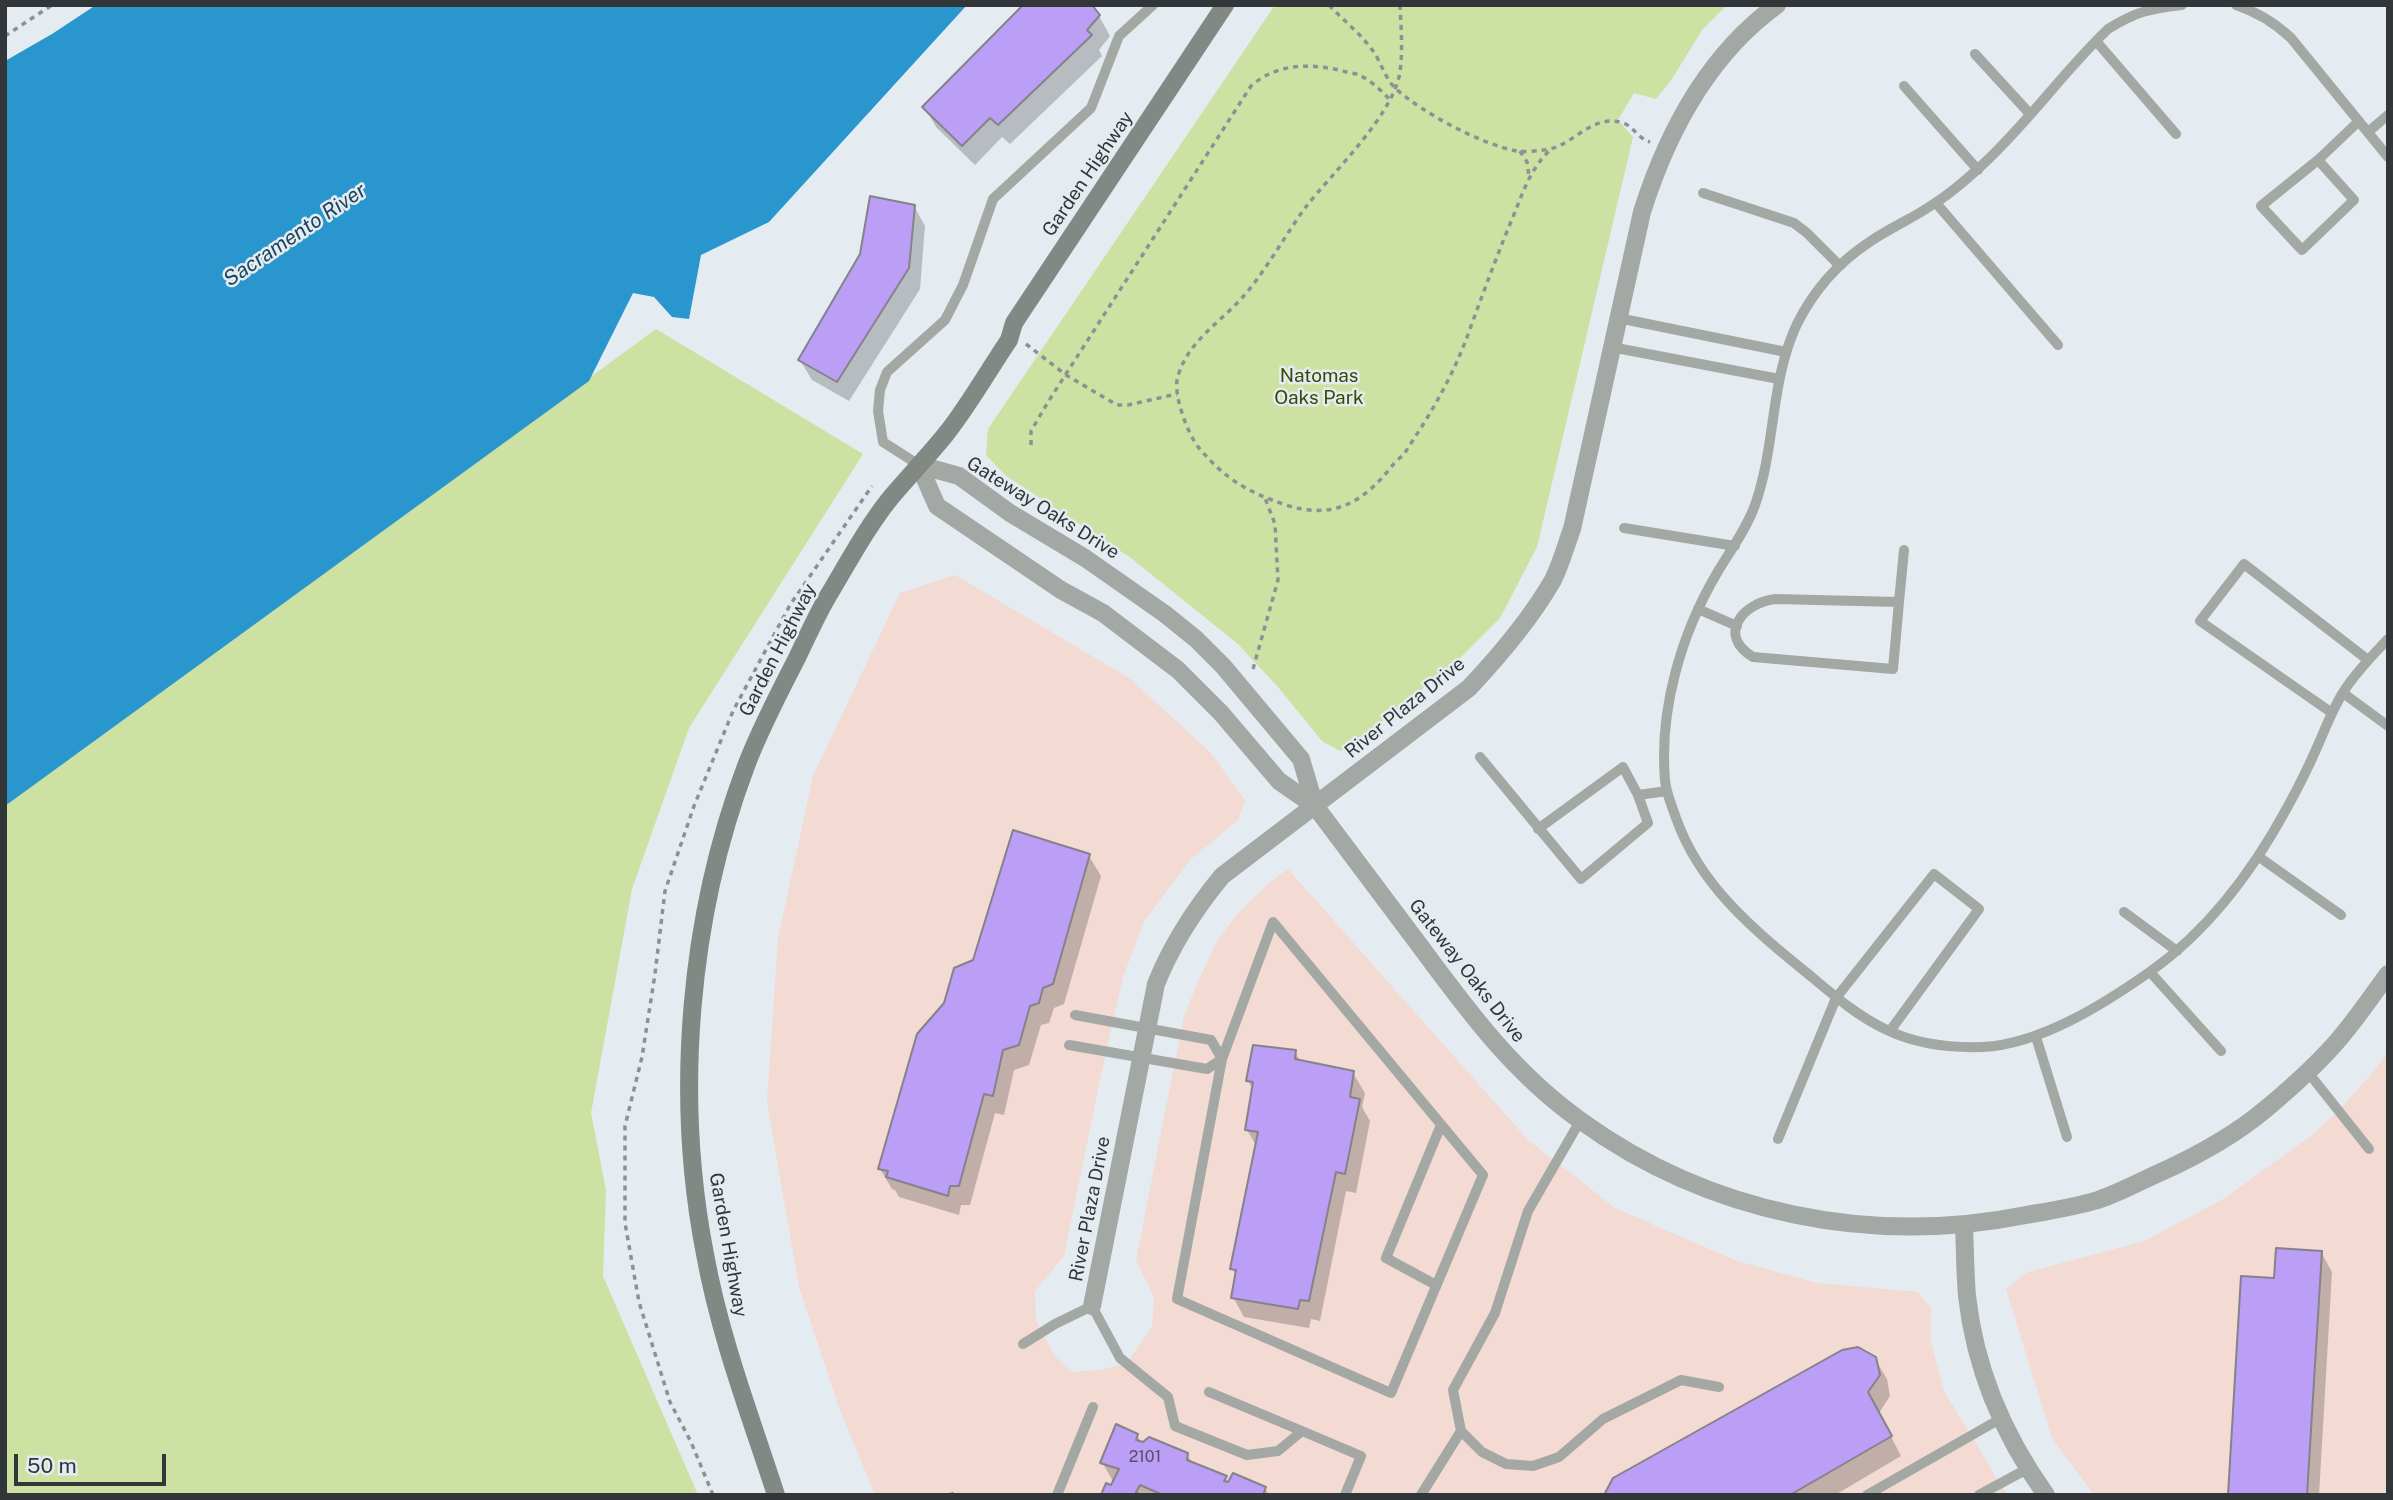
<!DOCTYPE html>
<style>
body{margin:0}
#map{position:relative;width:2393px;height:1500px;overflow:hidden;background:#e4ebf1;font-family:"Public Sans",sans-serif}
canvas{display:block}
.frame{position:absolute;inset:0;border:7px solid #333638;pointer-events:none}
.scale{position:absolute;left:14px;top:1454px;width:152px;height:32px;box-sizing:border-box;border:4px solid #333638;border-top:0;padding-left:9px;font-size:21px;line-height:24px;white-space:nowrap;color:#333638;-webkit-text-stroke:5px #e4ebf1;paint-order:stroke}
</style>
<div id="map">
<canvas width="2393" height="1500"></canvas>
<div class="frame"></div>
<div class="scale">50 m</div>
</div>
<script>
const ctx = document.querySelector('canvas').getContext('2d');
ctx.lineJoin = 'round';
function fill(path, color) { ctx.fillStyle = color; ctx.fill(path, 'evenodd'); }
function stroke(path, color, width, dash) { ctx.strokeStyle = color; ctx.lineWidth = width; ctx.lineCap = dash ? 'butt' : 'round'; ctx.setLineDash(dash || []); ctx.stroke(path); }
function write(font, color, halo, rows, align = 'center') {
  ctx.font = font + ' "Public Sans",sans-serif'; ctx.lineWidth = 5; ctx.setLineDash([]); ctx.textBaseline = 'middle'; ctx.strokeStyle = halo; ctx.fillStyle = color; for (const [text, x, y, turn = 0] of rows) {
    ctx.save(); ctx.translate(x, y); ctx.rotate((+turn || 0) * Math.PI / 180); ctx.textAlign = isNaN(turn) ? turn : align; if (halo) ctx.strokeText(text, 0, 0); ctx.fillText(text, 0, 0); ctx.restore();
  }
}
fill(new Path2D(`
 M955 575 1129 678 1211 753 1245 800 1238 820 1191 859 1144 921 1123 977 1101 1075 1064 1256 1035 1291 1036 1321 1054 1355 1071 1372 1099 1370 1126 1364 1152 1327 1154 1297 1136 1260 1184 1016 1197 984 1217 941 1237 914 1268 884 1288 869 1528 1140 1615 1208 1737 1261 1817 1283 1918 1292 1931 1308V1342L1944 1391 2007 1495H875L839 1407 799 1287 767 1102 778 939 813 776 900 593Z
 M2388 1052V1495H2094L2052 1438 2006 1289 2028 1272 2145 1241 2225 1198 2312 1135 2342 1107 2375 1070Z`), '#f3dad2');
fill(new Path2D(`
 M1275 5H1727L1702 30 1672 79 1656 99 1634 93 1618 120 1633 137 1537 547 1500 618 1457 661 1370 731 1340 751 1322 741 1278 687 1238 644 1131 558 1005 475 986 455 988 429Z
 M656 329 863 454 689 728 632 889 591 1113 606 1190 603 1276 698 1495H5V806Z`), '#cde1a2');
fill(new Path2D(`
 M96 5H967L769 222 701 255 689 319 672 317 654 297 633 293 589 381 5 806V61L52 34Z`), '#2a96ce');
fill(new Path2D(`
 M1099 16 1110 36 1099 50 1102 56 1010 144 1002 137 975 165 936 127 925 108Z
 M914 206 925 226 920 289 849 401 812 380 800 360 862 254Z
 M1089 856 1101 876 1064 1004 1054 1008 1049 1023 1041 1025 1029 1065 1014 1070 1004 1115 995 1113 970 1205H961L959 1215 899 1197 895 1190 892 1189 880 1169 946 1004 974 961Z
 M1295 1052 1301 1062 1353 1073 1365 1093 1362 1107 1370 1121 1356 1193 1346 1191 1320 1321 1311 1319 1309 1328 1244 1317 1233 1297 1237 1277 1232 1268 1257 1147 1247 1130 1254 1091 1248 1081Z
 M2321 1252 2332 1272 2319 1495H2230L2276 1280Z
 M1875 1359 1887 1379 1890 1396 1879 1413 1901 1456 1835 1495H1605Z
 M1137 1435 1143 1445 1187 1455 1193 1464 1225 1477 1229 1484 1265 1488 1269 1495H1103L1114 1483 1102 1462Z`), '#0003');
const building = new Path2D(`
 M1023 5H1092L1100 15 1087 30 1092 35 998 125 990 118 962 146 922 107Z
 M870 196 915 205 909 268 837 382 798 360 860 254Z
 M1013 830 1090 854 1053 984 1043 988 1039 1003 1030 1006 1019 1045 1003 1050 993 1096 984 1094 959 1186H950L948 1196 886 1177 888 1171 878 1169 917 1034 944 1003 954 968 973 960Z
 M1253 1045 1296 1050 1295 1059 1354 1071 1350 1097 1360 1099 1345 1174 1336 1172 1309 1301 1300 1300 1298 1309 1231 1298 1236 1270 1230 1269 1258 1132 1245 1130 1253 1082 1246 1081Z
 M2276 1248 2322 1251 2307 1495H2228L2241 1276 2274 1278Z
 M1858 1347 1876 1357 1880 1375 1868 1392 1892 1436 1790 1495H1604L1613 1478 1842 1350Z
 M1116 1424 1138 1434 1136 1440 1143 1442 1149 1437 1188 1453 1187 1460 1227 1476 1224 1481 1228 1482 1233 1473 1266 1487 1263 1495H1163L1140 1485 1136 1492 1140 1495H1101L1106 1483 1111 1485 1119 1469 1100 1463Z`);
fill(building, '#bb9ef5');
stroke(building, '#84828a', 2);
stroke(new Path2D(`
 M1329 5C1344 21 1361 34 1373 51 1381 62 1385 78 1395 88 1421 112 1482 145 1517 151 1525 152 1535 151 1543 150 1573 148 1588 115 1620 122 1634 125 1634 136 1650 142
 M1400 5C1401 27 1403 50 1400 72 1393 116 1332 173 1305 208 1284 237 1264 274 1241 299 1218 324 1188 342 1178 376 1172 393 1188 435 1199 448 1226 480 1248 492 1286 505 1333 520 1363 503 1392 466 1395 462 1400 458 1404 454 1409 447 1414 438 1419 431 1440 398 1458 364 1471 326 1485 288 1499 250 1515 212 1524 189 1532 167 1550 150
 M5 36 52 5
 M1520 151 1527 162 1529 176
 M1026 344 1066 375 1117 405H1128L1177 394
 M1031 445V431L1048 402 1251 86C1277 63 1311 63 1343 71 1348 73 1355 73 1359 75 1370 80 1381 90 1389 99
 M1253 669 1278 580 1275 524 1265 498
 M713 1495 691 1442 670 1402 639 1302 625 1223V1126L642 1057 655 974 665 891 694 806 733 711 790 605 872 486
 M949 1495 955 1493`), '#8c9195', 3.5, [5, 5]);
stroke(new Path2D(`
 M2182 5C2149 9 2137 11 2108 29 2063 72 2027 124 1981 166 1967 179 1951 193 1935 203 1914 218 1889 228 1868 243 1838 263 1813 292 1797 324 1770 381 1776 446 1755 505 1746 530 1730 551 1717 573 1681 634 1659 710 1665 780 1666 793 1672 806 1676 818 1700 886 1753 929 1807 973 1832 994 1857 1016 1887 1030 1916 1044 1951 1048 1983 1047 2041 1044 2104 1004 2151 971 2210 929 2254 869 2288 806 2299 786 2309 766 2318 745 2326 727 2333 708 2344 691 2356 672 2372 656 2388 639
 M2236 5C2257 12 2274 22 2291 38L2388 157
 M2096 41 2176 134
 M1975 54 2030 114
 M1904 86 1978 170
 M2368 132 2388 115
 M2318 160 2354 200 2302 250 2261 206Z
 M2318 160 2359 121
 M1703 193 1794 223 1807 233 1840 266
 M1936 203 2058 345
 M1618 318 1786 352
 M1611 347 1779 379
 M919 465 883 442 878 411 880 390 887 372 945 320 963 285 993 199 1091 108 1119 36 1153 5
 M1624 528 1735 546
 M1775 599 1899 602 1893 669 1753 657C1717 635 1742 603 1775 599Z
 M1899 602 1904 550
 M1698 609 1737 626
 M2343 693 2388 726
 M2332 713 2200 621 2244 564 2368 660
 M1480 757 1581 879 1648 823 1638 795 1623 767 1538 829
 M1638 795 1667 791
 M2259 857 2341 915
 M2124 912 2177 951
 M1273 922 1483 1175 1391 1393 1177 1299 1222 1059Z
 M2150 972 2221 1051
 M2036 1037 2067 1137
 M1069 1045 1207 1069 1222 1059 1211 1040 1075 1015
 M2307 1071 2369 1149
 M1778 1139 1836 998 1934 874 1979 909 1890 1031
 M1436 1285 1386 1258 1441 1125
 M1023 1344 1055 1324 1092 1306 1120 1358 1168 1397 1175 1426 1247 1455 1278 1451 1302 1431 1361 1456 1345 1495
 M1209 1392 1302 1431
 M1461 1431 1453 1390 1495 1313 1528 1211 1580 1121
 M1057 1495 1093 1407
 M1421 1495 1461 1431 1482 1452 1506 1464 1533 1466 1559 1457 1603 1419 1681 1380 1719 1387
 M1867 1495 2000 1419
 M1979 1495 2027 1469`), '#a4a8a5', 10);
stroke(new Path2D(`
 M1964 1225C1965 1249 1965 1272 1967 1296 1975 1368 2004 1436 2046 1495
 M1092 1306 1156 984C1172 944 1194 910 1222 876L1469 688C1501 654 1530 620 1553 580 1561 564 1566 545 1572 529L1642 212C1667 133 1708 55 1777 5`), '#a4a8a5', 18);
stroke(new Path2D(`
 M919 465 937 506 1061 590 1103 613 1178 670 1221 713 1279 781 1315 806C1351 854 1387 902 1423 950 1471 1015 1515 1074 1581 1121 1710 1214 1871 1246 2026 1215 2049 1211 2075 1207 2098 1200 2119 1193 2139 1182 2159 1173 2197 1156 2235 1135 2267 1108 2292 1087 2319 1063 2340 1038 2357 1018 2372 996 2388 974
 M919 465 959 476 1010 513 1085 558 1165 614 1196 639 1223 666 1301 759 1315 806`), '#a4a8a5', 18);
stroke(new Path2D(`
 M776 1495C750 1415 720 1337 705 1254 674 1095 689 917 746 766 760 729 779 693 797 658 808 635 818 612 831 591 850 559 869 524 892 496 910 475 929 455 946 434 969 405 988 371 1009 340L1014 323 1225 5`), '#828884', 18);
write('16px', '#555067', null, [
 ["2101",1145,1457]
]);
write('19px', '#333638', '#e4ebf1', [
 ["Garden Highway",1088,174,-56],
 ["Gateway Oaks Drive",1043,508,32],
 ["Garden Highway",778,650,-63],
 ["River Plaza Drive",1405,708,-39],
 ["Gateway Oaks Drive",1467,971,52],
 ["River Plaza Drive",1090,1209,-79],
 ["Garden Highway",728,1245,80]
]);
write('19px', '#3a4900', '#e4ebf1', [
 ["Natomas",1319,376],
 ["Oaks Park",1319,398]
]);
write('italic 21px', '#1a445c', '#e4ebf1', [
 ["Sacramento River",295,235,-34]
]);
</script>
